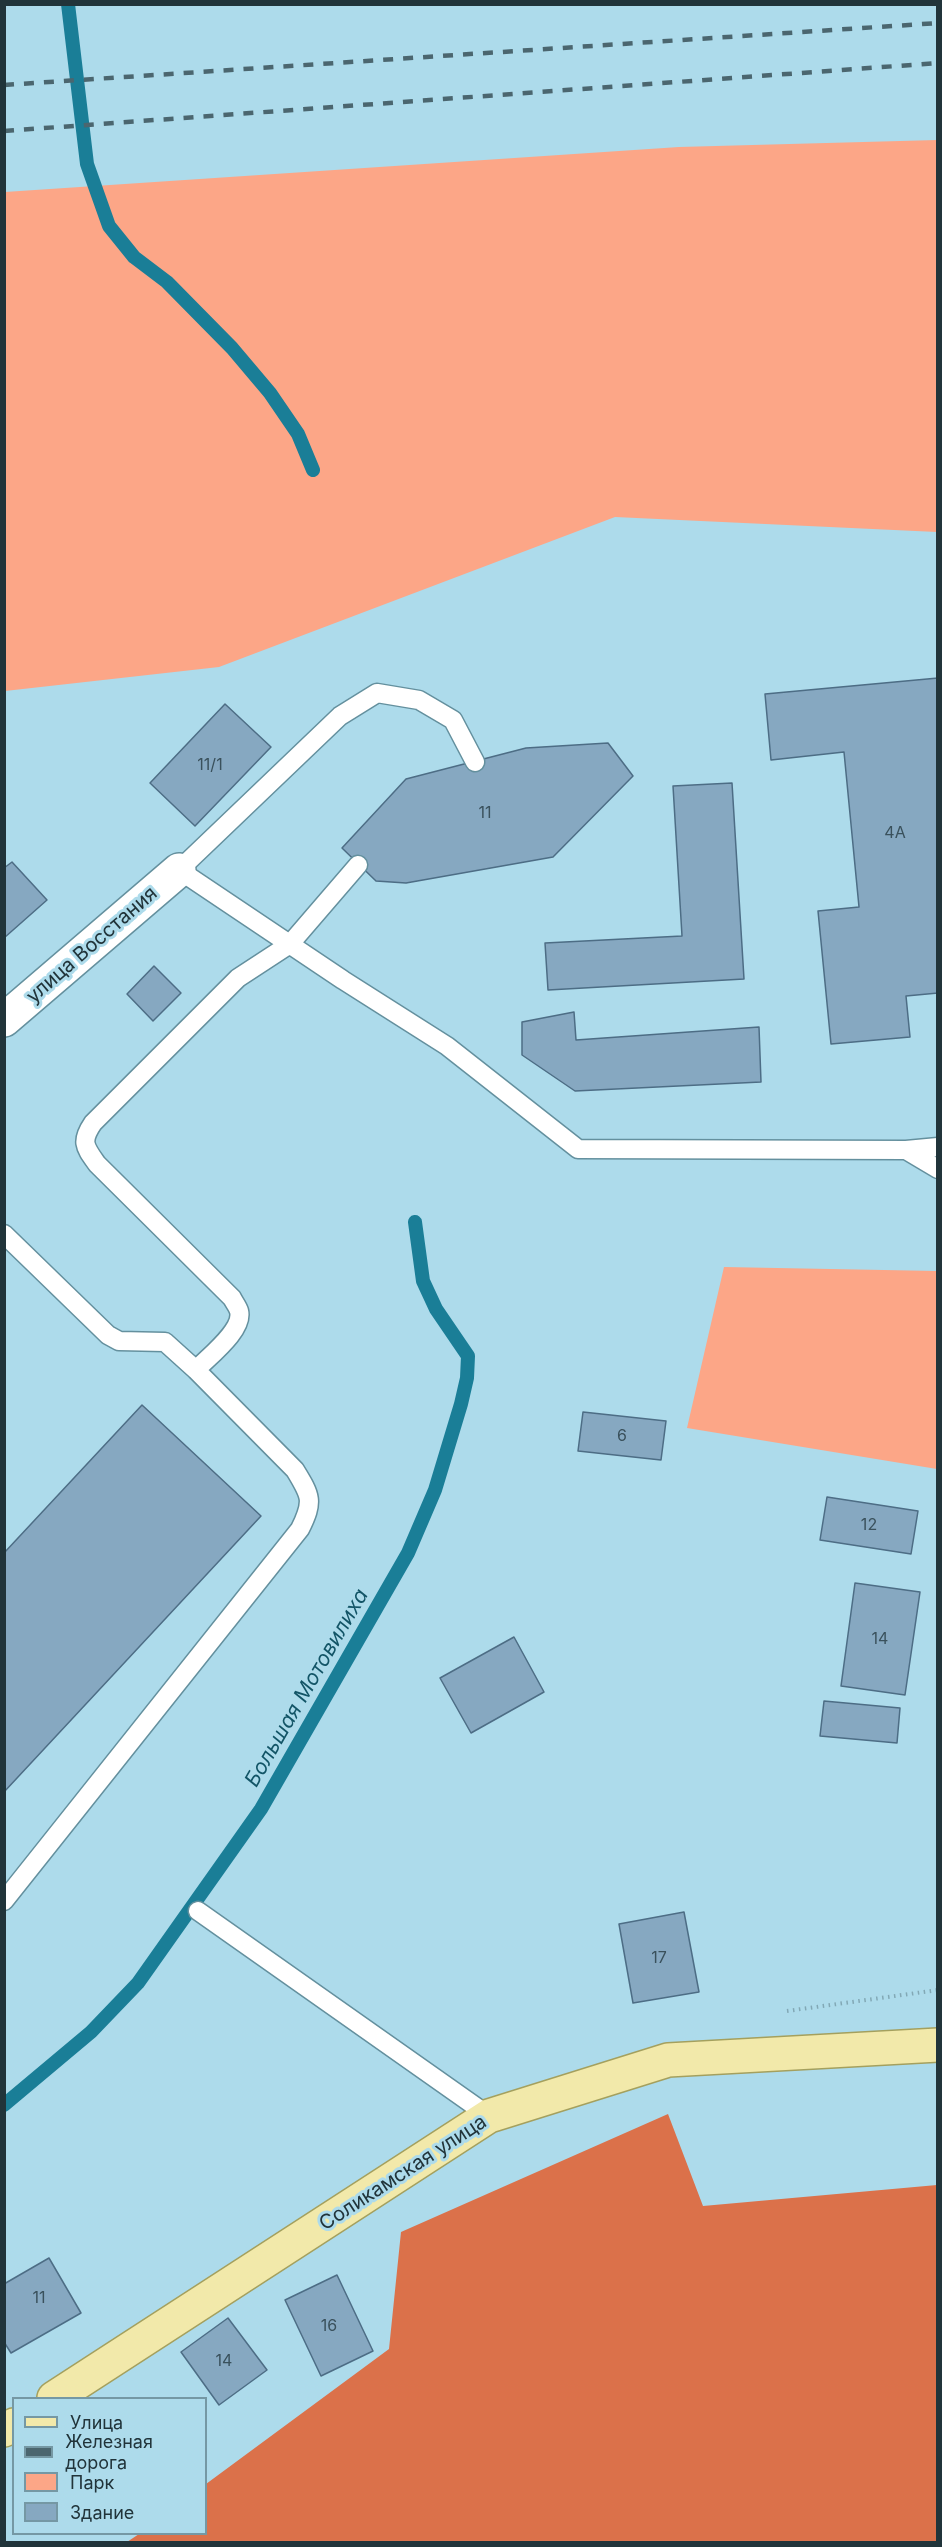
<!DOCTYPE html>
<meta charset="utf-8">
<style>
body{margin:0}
#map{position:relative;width:942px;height:2547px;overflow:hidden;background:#addbeb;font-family:Inter,sans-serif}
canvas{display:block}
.frame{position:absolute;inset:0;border:6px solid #21343a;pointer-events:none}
.legend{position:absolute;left:12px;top:2397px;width:195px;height:138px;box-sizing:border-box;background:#addbeb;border:2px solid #7598a4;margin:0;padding:8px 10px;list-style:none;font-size:18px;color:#21343a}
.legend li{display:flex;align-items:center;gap:12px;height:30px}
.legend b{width:30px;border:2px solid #7598a4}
</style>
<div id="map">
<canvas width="942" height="2547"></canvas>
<div class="frame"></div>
<ul class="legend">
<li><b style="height:8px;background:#f2e9aa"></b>Улица</li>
<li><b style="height:8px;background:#4b666f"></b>Железная дорога</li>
<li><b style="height:16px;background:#fca687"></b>Парк</li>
<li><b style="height:16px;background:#86a8c1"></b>Здание</li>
</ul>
</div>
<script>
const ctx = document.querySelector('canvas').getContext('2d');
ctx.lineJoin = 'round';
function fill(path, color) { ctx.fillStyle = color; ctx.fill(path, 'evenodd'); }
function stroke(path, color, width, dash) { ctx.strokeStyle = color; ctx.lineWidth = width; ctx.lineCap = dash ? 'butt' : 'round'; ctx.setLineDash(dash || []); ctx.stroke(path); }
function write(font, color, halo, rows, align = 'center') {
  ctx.font = font + ' Inter,sans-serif'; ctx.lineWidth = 6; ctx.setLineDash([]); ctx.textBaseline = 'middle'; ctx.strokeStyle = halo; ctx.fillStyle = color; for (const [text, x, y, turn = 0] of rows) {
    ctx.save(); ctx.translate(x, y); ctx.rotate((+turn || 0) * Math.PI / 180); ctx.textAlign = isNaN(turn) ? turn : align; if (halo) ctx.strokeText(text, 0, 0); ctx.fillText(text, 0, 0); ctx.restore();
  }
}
fill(new Path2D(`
 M937 140V532L615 517 219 667 5 691V192L679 147Z
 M724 1267 937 1271V1469L687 1428Z`), '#fca687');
fill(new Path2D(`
 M668 2114 703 2206 937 2185V2542H127L139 2534H206V2484L389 2349 401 2232Z`), '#db714a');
stroke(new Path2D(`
 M68 4 87 164 109 226 134 257 167 282 232 348 270 393 298 434 313 470
 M4 2105 91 2032 138 1983 261 1809 408 1553 435 1490 461 1404 467 1378 468 1356 436 1309 423 1281 415 1222`), '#1a7e97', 14);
const building = new Path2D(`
 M938 678V993L906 996 910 1037 831 1044 818 911 859 907 844 752 771 760 765 694Z
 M225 704 271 747 195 826 150 783Z
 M608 743 633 776 553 857 406 883 376 881 342 848 406 779 526 748Z
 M732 783 744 979 548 990 545 943 682 936 673 786Z
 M12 862 47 900 4 938V868Z
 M154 966 181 993 153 1021 127 994Z
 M574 1012 576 1040 759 1027 761 1082 575 1091 522 1055V1022Z
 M142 1405 261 1516 4 1792V1553Z
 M583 1412 666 1421 661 1460 578 1451Z
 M827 1497 918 1511 911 1554 820 1540Z
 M855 1583 920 1592 905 1695 841 1686Z
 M514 1637 544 1692 471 1733 440 1678Z
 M824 1701 900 1708 897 1743 820 1736Z
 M684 1912 699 1992 633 2003 619 1924Z
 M49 2258 81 2313 11 2353 4 2342V2284Z
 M337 2275 373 2351 321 2376 285 2300Z
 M228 2318 267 2370 219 2405 181 2352Z`);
fill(building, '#86a8c1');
stroke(building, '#4d6d85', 1.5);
const lane = new Path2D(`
 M475 762 453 720 419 700 377 693 340 716 179 870 343 980 447 1046 578 1149 906 1150 938 1147
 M906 1150 938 1169
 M4 1234 108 1335 119 1341 165 1342 196 1370C208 1357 244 1330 239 1311 238 1307 234 1302 232 1298L97 1164C85 1147 80 1142 93 1123L238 978 290 944 358 865
 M4 1901 300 1529C314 1501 311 1496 295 1470L196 1370
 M198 1911 489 2116`);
const street = new Path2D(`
 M4 1020 179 870`);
const primary = new Path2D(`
 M54 2398 489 2116 668 2060 938 2045
 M4 2430 14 2425`);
stroke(lane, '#64909e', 21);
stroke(street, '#64909e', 36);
stroke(primary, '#a4a05e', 36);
stroke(new Path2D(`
 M787 2011 938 1990`), '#82a8b5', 4, [1.5, 4.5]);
stroke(lane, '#fff', 18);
stroke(street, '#fff', 33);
stroke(primary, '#f2e9aa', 33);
stroke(new Path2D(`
 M4 85 938 23
 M4 131 938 63`), '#4b666f', 4.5, [10, 10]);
write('16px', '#3a515c', null, [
 ["11/1",210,765],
 ["11",485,813],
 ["4А",895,833],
 ["6",622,1436],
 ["12",869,1525],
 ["14",880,1639],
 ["17",659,1958],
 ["11",39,2298],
 ["16",329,2326],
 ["14",224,2361]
]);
write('20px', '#21343a', '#addbeb', [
 ["улица Восстания",92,945,-41],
 ["Соликамская улица",403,2173,-33]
]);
write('italic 21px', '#135567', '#addbeb', [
 ["Большая Мотовилиха",307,1688,-60]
]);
</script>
